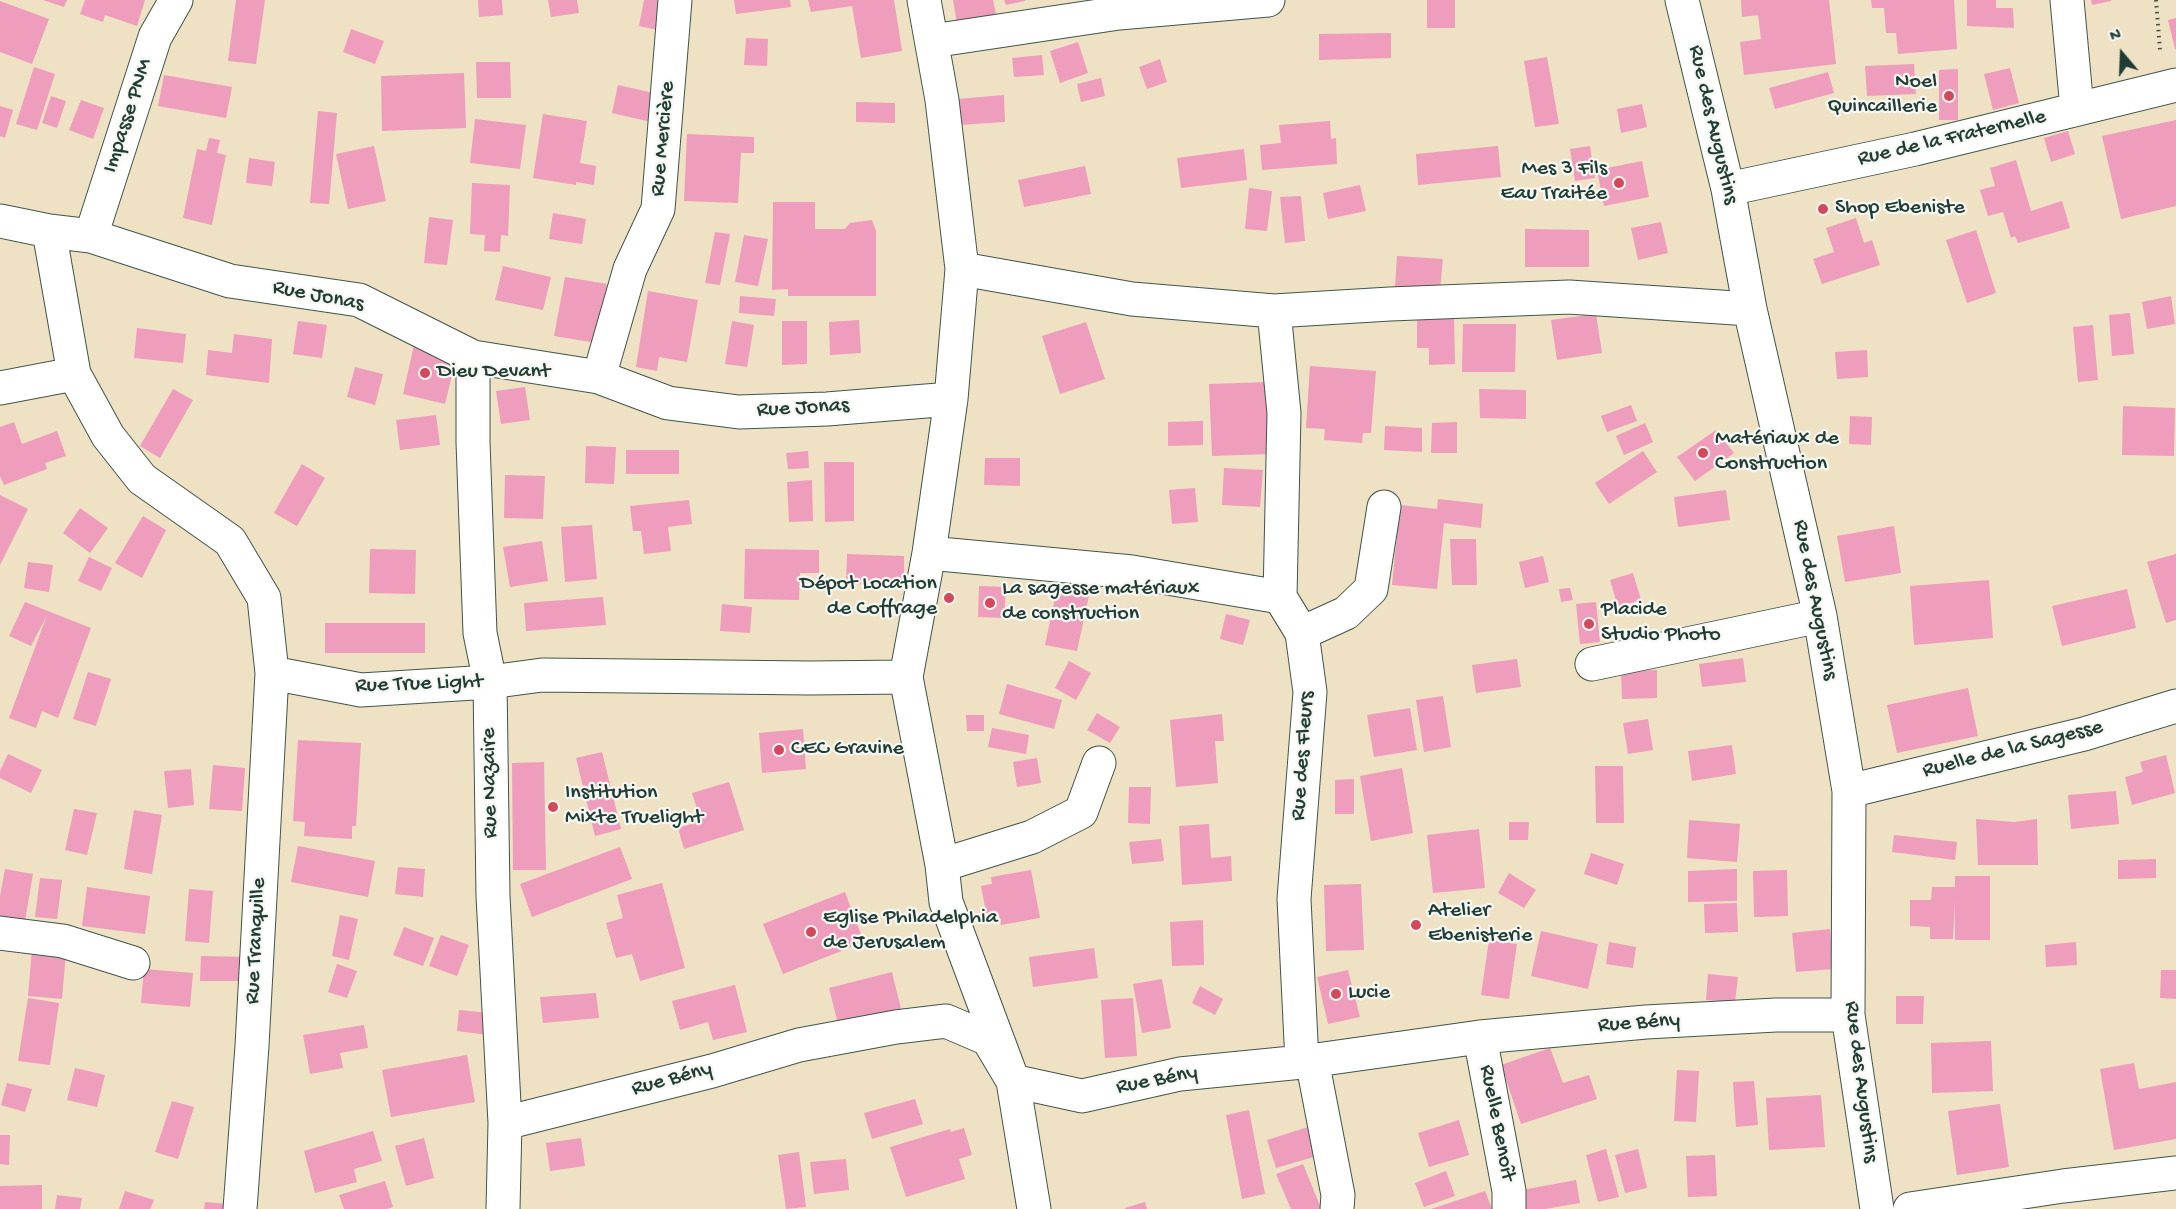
<!DOCTYPE html>
<meta charset="utf-8">
<style>
body{margin:0}
#map{position:relative;width:2176px;height:1209px;overflow:hidden;background:#efe1c3;font-family:"Gochi Hand",sans-serif}
canvas{display:block}
.north{position:absolute;left:2092px;top:24px;width:60px;height:60px;-webkit-text-stroke:4px #f6f6f2;paint-order:stroke;rotate:341deg;font-size:16px;font-weight:700;line-height:24px;text-align:center;color:#1f3d34}
.north::after{content:'';display:block;margin:auto;width:21px;height:27px;background:#1f3d34;clip-path:polygon(50% 0,100% 100%,50% 72%,0 100%)}
</style>
<div id="map">
<canvas width="2176" height="1209"></canvas>
<div class="north">N</div>
</div>
<script>
const ctx = document.querySelector('canvas').getContext('2d');
ctx.lineJoin = 'round';
function fill(path, color) { ctx.fillStyle = color; ctx.fill(path, 'evenodd'); }
function stroke(path, color, width, dash) { ctx.strokeStyle = color; ctx.lineWidth = width; ctx.lineCap = dash ? 'butt' : 'round'; ctx.setLineDash(dash || []); ctx.stroke(path); }
function write(font, color, halo, rows, align = 'center') {
  ctx.font = font + ' "Gochi Hand",sans-serif'; ctx.lineWidth = 4.5; ctx.setLineDash([]); ctx.textBaseline = 'middle'; ctx.strokeStyle = halo; ctx.fillStyle = color; for (const [text, x, y, turn = 0] of rows) {
    ctx.save(); ctx.translate(x, y); ctx.rotate((+turn || 0) * Math.PI / 180); ctx.textAlign = isNaN(turn) ? turn : align; if (halo) ctx.strokeText(text, 0, 0); ctx.fillText(text, 0, 0); ctx.restore();
  }
}
fill(new Path2D(`
 M43 0H67L64 7Z
 M85 0H145L137 26 105 15 103 22 80 14Z
 M236 0H265L256 64 228 61Z
 M478 0H502L503 15 479 17Z
 M548 0H577L579 13 551 17Z
 M644 0H671L667 32 639 26Z
 M734 0H790L791 7 736 14Z
 M808 0H894L902 51 861 58 852 6 811 12Z
 M953 0H993L996 15 957 23Z
 M1004 0H1025V1L1006 5Z
 M1427 0H1455V28H1427Z
 M1741 0H1829L1836 64 1744 75 1740 42 1761 39 1758 15 1742 17Z
 M1871 0H1954L1957 49 1898 54 1896 33H1886L1884 8H1872Z
 M1967 0H1996V8H2013L2014 28 1967 26Z
 M2091 0H2111V1L2092 5Z
 M0 1 49 19 32 64 0 52Z
 M2176 18V49H2175L2168 20Z
 M351 29 384 41 375 64 343 52Z
 M1391 33V58L1319 60V34Z
 M746 38 768 39 767 66 744 65Z
 M1078 42 1088 73 1060 83 1050 51Z
 M1042 55 1044 75 1014 77 1012 58Z
 M1547 57 1559 124 1535 127 1524 61Z
 M1160 59 1167 82 1147 89 1139 67Z
 M476 62H510L511 98H477Z
 M1914 64 1916 94 1867 96 1865 66Z
 M34 67 55 74 37 130 16 124Z
 M2010 68 2019 103 1993 110 1984 74Z
 M1958 69V120H1939V70Z
 M1828 72 1834 93 1775 109 1769 88Z
 M464 73 466 128 382 131 381 76Z
 M164 75 232 87 226 118 158 106Z
 M1101 78 1105 96 1081 102 1077 84Z
 M618 85 658 94 651 122 612 113Z
 M1004 95 1005 122 959 125 957 99Z
 M51 96 66 101 57 128 42 123Z
 M81 100 104 108 93 139 69 130Z
 M856 102 895 103V123L856 122Z
 M1642 104 1647 127 1621 133 1617 109Z
 M0 106 13 110 5 138 0 136Z
 M318 111 337 113 329 204 310 203Z
 M543 114 587 121 580 163 596 166 594 185 576 182V185L533 178Z
 M475 119 526 125 520 169 470 163Z
 M2176 120V206L2121 219 2102 136Z
 M1330 121 1331 139 1336 138 1337 164 1262 170 1260 145 1281 143 1279 125Z
 M2068 131 2075 154 2051 162 2044 138Z
 M687 134 754 137V153H741L738 203 684 201Z
 M209 138 220 140 217 153 226 155 212 225 183 218 197 149 206 151Z
 M374 146 386 201 348 209 336 154Z
 M1498 146 1501 177 1418 185 1416 154Z
 M1590 146 1595 178 1575 181 1570 149Z
 M1244 149 1247 180 1181 188 1177 158Z
 M249 158 275 162 272 186 246 183Z
 M2016 160 2031 211 2062 201 2070 228 2018 243 2015 236 2011 238 2003 212 1988 216 1980 190 1995 186 1990 168Z
 M1642 161 1649 197 1604 206 1597 170Z
 M1085 166 1091 194 1024 207 1018 180Z
 M472 183 510 185 508 236 501 235 500 252 484 251 485 235 470 234Z
 M1360 185 1366 211 1328 219 1323 193Z
 M1249 188 1272 191 1267 231 1245 229Z
 M1301 196 1305 241 1285 243 1280 197Z
 M773 202H815V229H845L850 223 872 220 876 231V296H788V289L772 290Z
 M553 213 586 219 582 244 549 239Z
 M429 217 453 220 447 265 424 263Z
 M1856 218 1864 243 1872 240 1880 265 1822 284 1813 259 1834 252 1826 228Z
 M1661 222 1668 253 1638 260 1631 228Z
 M1525 229 1589 230V267H1525Z
 M1976 230 1996 293 1967 303 1946 240Z
 M715 232 730 234 720 285 705 283Z
 M744 235 768 239 758 286 735 282Z
 M1397 256 1443 259 1440 290 1395 287Z
 M503 266 551 277 543 310 495 300Z
 M565 277 607 284 597 343 554 336Z
 M648 291 698 300 687 362 659 357 657 371 636 367Z
 M740 296 776 299 774 316 739 313Z
 M2171 296 2175 324 2147 329 2142 302Z
 M2130 313 2134 354 2112 356 2109 315Z
 M1596 314 1602 353 1557 360 1551 320Z
 M1417 315H1454L1455 364 1429 365V348H1417Z
 M859 320 861 353 830 355 829 322Z
 M298 321 327 325 322 358 293 354Z
 M732 321 754 325 747 367 725 364Z
 M782 321H807V364L782 365Z
 M1086 322 1105 379 1060 394 1042 336Z
 M1463 324H1516L1515 372H1462Z
 M2093 325 2098 380 2078 382 2073 327Z
 M137 328 186 334 183 363 134 358Z
 M234 334 272 339 269 383 206 375 208 350 232 353Z
 M414 345 457 355 445 404 403 394Z
 M1867 350 1868 377 1837 379 1835 352Z
 M1310 366 1376 371 1371 433H1363L1362 443 1324 440 1325 429 1306 428Z
 M355 367 383 374 375 405 347 397Z
 M1269 382 1271 454 1212 456 1209 384Z
 M525 387 530 420 501 424 496 391Z
 M173 389 193 400 160 458 140 446Z
 M1479 389 1526 390V419L1480 418Z
 M1631 405 1637 421 1607 432 1601 416Z
 M2123 406 2175 408 2174 456 2122 455Z
 M436 415 440 445 400 450 396 420Z
 M1850 416 1872 417 1871 445 1849 444Z
 M1203 421V445L1168 446V422Z
 M14 422 22 444 57 431 66 456 45 463 47 469 4 485 0 476V427Z
 M1457 422V453H1431L1432 423Z
 M1645 423 1653 442 1624 455 1616 436Z
 M1385 426 1422 428V452L1384 450Z
 M1716 430 1734 453 1695 481 1677 457Z
 M586 446 616 447 614 484 585 483Z
 M626 450H679V474H626Z
 M808 451 809 468 788 469 786 453Z
 M1643 451 1657 472 1609 504 1595 483Z
 M985 458H1020V486L984 485Z
 M824 462H854V521L825 522Z
 M302 464 325 478 297 526 274 513Z
 M1224 468 1263 470 1260 507 1222 505Z
 M505 475 545 476 543 519 504 518Z
 M812 480 813 521 789 522 787 482Z
 M1195 488 1198 522 1172 524 1169 490Z
 M1726 490 1730 520 1678 527 1674 497Z
 M0 495 28 509 0 565Z
 M1438 499 1483 504 1481 528 1444 523 1437 589 1392 585 1400 505 1437 509Z
 M689 500 692 524 668 527 671 551 644 554 641 531H633L630 506Z
 M80 508 108 528 90 553 63 533Z
 M143 516 166 530 142 578 115 563Z
 M592 525 597 579 565 582 561 527Z
 M1894 526 1901 573 1845 582 1837 536Z
 M1450 539H1476L1477 585H1452Z
 M542 541 548 581 510 587 503 547Z
 M370 549 416 550 415 594 369 593Z
 M745 549 819 550V573H800L799 600 744 599Z
 M847 554 904 556V585L846 584Z
 M2176 554V620L2166 623 2147 562Z
 M1543 556 1549 582 1525 588 1519 562Z
 M89 557 112 568 101 591 78 581Z
 M28 562 53 565 49 592 24 588Z
 M1633 573 1641 600 1618 607 1610 580Z
 M1989 580 1993 638 1914 645 1910 586Z
 M1058 584 1090 591 1077 651 1045 645Z
 M979 586 1006 587 1004 618 978 617Z
 M1570 588 1573 600 1561 602 1559 589Z
 M2127 589 2136 628 2062 646 2052 606Z
 M603 597 606 625 526 631 524 603Z
 M25 602 91 628 58 718 42 711 36 728 9 718 47 615 31 646 9 636Z
 M1596 602 1600 642 1580 644 1576 604Z
 M722 604 752 607 750 633 720 631Z
 M1226 614 1250 620 1243 645 1220 639Z
 M325 623H425V653H325Z
 M1743 658 1746 682 1702 687 1699 664Z
 M1517 659 1521 687 1476 693 1472 665Z
 M1069 661 1091 673 1076 700 1055 688Z
 M1657 670V698L1622 699 1621 671Z
 M88 672 111 679 96 726 73 719Z
 M1007 684 1062 700 1054 729 999 714Z
 M1968 688 1978 736 1897 753 1887 705Z
 M1443 696 1451 747 1424 752 1416 700Z
 M1410 708 1417 750 1374 757 1367 715Z
 M1097 713 1120 727 1110 743 1087 730Z
 M1222 714 1224 741H1215L1218 783 1176 787 1170 720Z
 M966 715H984V731H967Z
 M1648 719 1653 750 1628 754 1623 723Z
 M992 728 1029 735 1026 754 988 747Z
 M803 729 806 769 762 773 759 733Z
 M298 740 361 743 356 826H352V839L304 836 305 822 293 821Z
 M1732 745 1736 774 1692 781 1688 751Z
 M602 752 621 829 595 836 576 758Z
 M8 754 42 770 31 793 0 778V771Z
 M2166 755 2175 793 2132 805 2125 777 2143 772 2140 762Z
 M1037 758 1041 783 1017 787 1013 762Z
 M544 762 546 870H513L512 763Z
 M213 765 245 768 242 811 209 809Z
 M1595 766H1623L1624 823H1596Z
 M1402 768 1413 833 1371 841 1360 776Z
 M191 769 194 805 168 808 164 771Z
 M1354 779V814H1335V780Z
 M729 782 744 830 684 849 678 828 701 821 692 793Z
 M1129 787H1151L1150 824 1128 823Z
 M2116 791 2119 824 2071 829 2068 795Z
 M74 809 97 813 87 855 65 850Z
 M134 810 162 815 152 874 124 869Z
 M1976 819 2014 822 2037 819 2038 865H1978Z
 M1689 820 1740 824 1737 862 1687 858Z
 M1509 822H1529L1528 840H1509Z
 M1209 824 1211 858 1231 856 1232 881 1182 885 1179 826Z
 M1479 829 1485 888 1433 893 1427 835Z
 M1894 835 1957 842 1955 860 1892 852Z
 M1161 839 1164 861 1132 864 1129 842Z
 M298 846 375 861 368 897 291 882Z
 M620 847 632 879 532 917 520 884Z
 M1591 853 1624 864 1617 885 1584 874Z
 M2156 859V878L2118 879V860Z
 M398 867 425 869 423 897 395 894Z
 M5 869 33 874 25 921 0 916V896Z
 M1737 869V901L1688 902V871Z
 M1031 870 1040 918 1001 925 999 915 987 917 981 886 992 884 991 877Z
 M1787 870 1788 916 1754 917 1753 871Z
 M1509 873 1536 890 1524 908 1498 893Z
 M1955 876H1990V940H1955V901L1953 939H1930V927L1910 926V900H1931L1932 887H1955Z
 M40 878 62 880 57 919 35 917Z
 M662 883 685 968 640 981 632 954 616 958 606 923 623 918 617 895Z
 M1361 884 1364 950 1326 951 1324 885Z
 M87 887 150 896 145 934 82 926Z
 M189 889 213 891 209 943 185 941Z
 M845 892 864 942 783 974 763 924Z
 M1737 903 1738 932 1705 933 1704 904Z
 M340 915 358 919 349 960 332 956Z
 M1203 920 1204 965 1172 966 1170 922Z
 M404 927 434 938 423 966 393 955Z
 M1830 929 1833 969 1796 972 1792 933Z
 M1541 931 1598 944 1588 989 1531 976Z
 M441 935 469 945 457 976 429 966Z
 M1489 940 1517 944 1509 999 1481 995Z
 M1609 942 1636 947 1633 968 1606 964Z
 M2076 942 2077 965 2046 967 2045 945Z
 M1094 948 1098 978 1033 987 1029 957Z
 M32 949 66 952 62 999 28 996Z
 M201 956 247 957V981H200Z
 M337 964 357 971 347 998 328 992Z
 M144 969 193 973 190 1007 141 1003Z
 M1348 970 1360 1017 1328 1024 1317 977Z
 M2161 970H2176V999L2160 998Z
 M892 972 901 1009 838 1024 829 988Z
 M1708 974 1738 977 1735 1002 1706 1000Z
 M1162 979 1171 1028 1142 1033 1133 984Z
 M735 985 747 1032 713 1040 708 1022 680 1030 672 1001Z
 M1200 986 1223 999 1215 1015 1192 1003Z
 M596 993 599 1018 543 1023 540 997Z
 M1896 996H1924L1923 1024H1896Z
 M28 998 59 1003 50 1065 18 1061Z
 M1133 998 1137 1056 1105 1058 1101 1000Z
 M459 1010 490 1013 488 1035 457 1031Z
 M364 1025 368 1048 340 1053 343 1068 310 1074 303 1035Z
 M1991 1041 1993 1091 1932 1093 1931 1043Z
 M1550 1048 1563 1083 1589 1075 1597 1099 1521 1124 1501 1065Z
 M467 1055 475 1102 391 1117 382 1070Z
 M2134 1063 2139 1089 2176 1082V1139L2114 1150 2100 1069Z
 M75 1068 105 1075 97 1107 67 1100Z
 M1677 1070 1699 1071 1696 1122 1674 1121Z
 M1754 1081 1758 1125 1736 1127 1733 1082Z
 M7 1083 32 1089 25 1112 1 1105Z
 M1821 1095 1825 1147 1769 1150 1766 1098Z
 M915 1099 923 1124 872 1139 864 1113Z
 M172 1101 194 1107 178 1159 155 1152Z
 M2000 1104 2009 1167 1957 1175 1948 1111Z
 M1249 1110 1265 1194 1242 1199 1226 1115Z
 M1459 1120 1469 1155 1429 1167 1418 1133Z
 M1308 1127 1317 1156 1276 1168 1267 1140Z
 M964 1128 972 1155 959 1159 965 1179 906 1197 890 1147 950 1129 951 1132Z
 M373 1131 382 1161 354 1169 357 1182 315 1193 304 1151Z
 M0 1135H10L9 1165 0 1164Z
 M424 1138 434 1178 406 1186 395 1146Z
 M581 1138 585 1166 550 1171 546 1143Z
 M1606 1149 1619 1197 1598 1202 1586 1155Z
 M1638 1149 1647 1188 1625 1193 1615 1155Z
 M799 1152 806 1207 786 1209 778 1155Z
 M1715 1155 1717 1196 1688 1197 1686 1156Z
 M846 1159 849 1190 814 1194 810 1162Z
 M1303 1164 1321 1208 1318 1209H1291L1276 1174Z
 M1446 1171 1455 1196 1424 1207 1415 1183Z
 M1576 1180 1580 1203 1545 1209H1526L1522 1190Z
 M385 1181 393 1207 387 1209H344L339 1195Z
 M42 1185V1209H0V1186Z
 M125 1191 154 1200 150 1209H119Z
 M1485 1191 1492 1209H1431Z
 M57 1195 82 1198 80 1209H55Z
 M205 1202 229 1204V1209H204Z
 M1145 1202 1147 1209H1125V1208Z`), '#ee9dbc');
const minor = new Path2D(`
 M924 0 942 100 962 269 951 399 929 553 906 677 942 865 946 902 1013 1081 1034 1209
 M1682 0 1728 189 1750 309 1820 616 1849 791 1848 1015 1877 1209
 M2067 0 2077 109
 M932 41 1119 13 1268 0
 M1728 189 1915 149 2176 85
 M0 221 49 231 91 236 230 281 359 300 473 357 599 377 668 403 739 412 827 409 951 399
 M49 231 74 374 108 436 142 479 230 541 264 598 272 673 361 690 490 682 542 675 810 678 906 677
 M91 236 155 37 176 0
 M962 269 1132 299 1274 311 1390 304 1569 297 1750 309
 M1274 311 1284 413 1280 597 1302 633 1310 692 1294 899 1302 1062
 M473 357V442L480 633 490 682 493 896 505 1123 503 1209
 M599 377 630 269 658 209 675 0
 M0 388 74 374
 M929 553 1132 572 1280 597
 M1302 633 1346 613 1371 589 1384 507
 M1592 664 1820 616
 M1849 791 2084 734 2176 706
 M942 865 1032 837 1081 812 1099 763
 M0 933 63 941 133 963
 M1480 1037 1509 1191V1209
 M1312 1060 1338 1195 1337 1209
 M505 1123 712 1071 799 1045 896 1027 946 1021 988 1039 1013 1081 1082 1096 1180 1074 1302 1062 1480 1037 1646 1022 1776 1015H1848
 M240 1209 252 1046 272 673
 M1910 1209 2063 1186 2176 1173`);
stroke(minor, '#3e5649', 35);
stroke(new Path2D(`
 M2156 0 2160 50`), '#3e5649', 4, [1.5, 4.5]);
stroke(minor, '#fff', 33);
for (const [x, y, r, color] of [
 [1949,96,6,"#d1495b"],
 [1619,183,6,"#d1495b"],
 [1823,209,6,"#d1495b"],
 [425,373,6,"#d1495b"],
 [1703,453,6,"#d1495b"],
 [949,598,6,"#d1495b"],
 [990,603,6,"#d1495b"],
 [1589,624,6,"#d1495b"],
 [779,750,6,"#d1495b"],
 [553,807,6,"#d1495b"],
 [1416,925,6,"#d1495b"],
 [811,932,6,"#d1495b"],
 [1336,994,6,"#d1495b"]
]) { const dot = new Path2D(); dot.arc(x, y, r, 0, 2 * Math.PI); ctx.fillStyle = color; ctx.fill(dot); stroke(dot, '#f6f6f2', 2); }
write('22px', '#1f3d34', '#f6f6f2', [
 ["Noel",1937,83,"right"],
 ["Quincaillerie",1937,108,"right"],
 ["Mes 3 Fils",1607,170,"right"],
 ["Eau Traitée",1607,195,"right"],
 ["Shop Ebeniste",1835,209],
 ["Dieu Devant",437,373],
 ["Matériaux de",1715,440],
 ["Construction",1715,465],
 ["Dépot Location",937,585,"right"],
 ["de Coffrage",937,610,"right"],
 ["La sagesse matériaux",1002,590],
 ["de construction",1002,615],
 ["Placide",1601,611],
 ["Studio Photo",1601,636],
 ["CEC Gravine",791,750],
 ["Institution",565,794],
 ["Mixte Truelight",565,819],
 ["Atelier",1428,912],
 ["Ebenisterie",1428,937],
 ["Eglise Philadelphia",823,919],
 ["de Jerusalem",823,944],
 ["Lucie",1348,994]
], 'left');
write('22px', '#1f3d34', '#f6f6f2', [
 ["Impasse PNM",129,116,-72],
 ["Rue des Augustins",1712,125,77],
 ["Rue Mercière",664,139,-85],
 ["Rue de la Fraternelle",1952,139,-13],
 ["Rue Jonas",318,297,11],
 ["Rue Jonas",803,409,-3],
 ["Rue des Augustins",1814,600,79],
 ["Rue True Light",419,685,-2],
 ["Ruelle de la Sagesse",2013,750,-14],
 ["Rue des Fleurs",1304,756,-86],
 ["Rue Nazaire",491,783,-91],
 ["Rue Tranquille",257,941,-87],
 ["Rue Bény",1639,1024,-4],
 ["Rue Bény",672,1080,-15],
 ["Rue Bény",1157,1081,-11],
 ["Rue des Augustins",1860,1082,83],
 ["Ruelle Benoît",1496,1123,79]
]);
</script>
